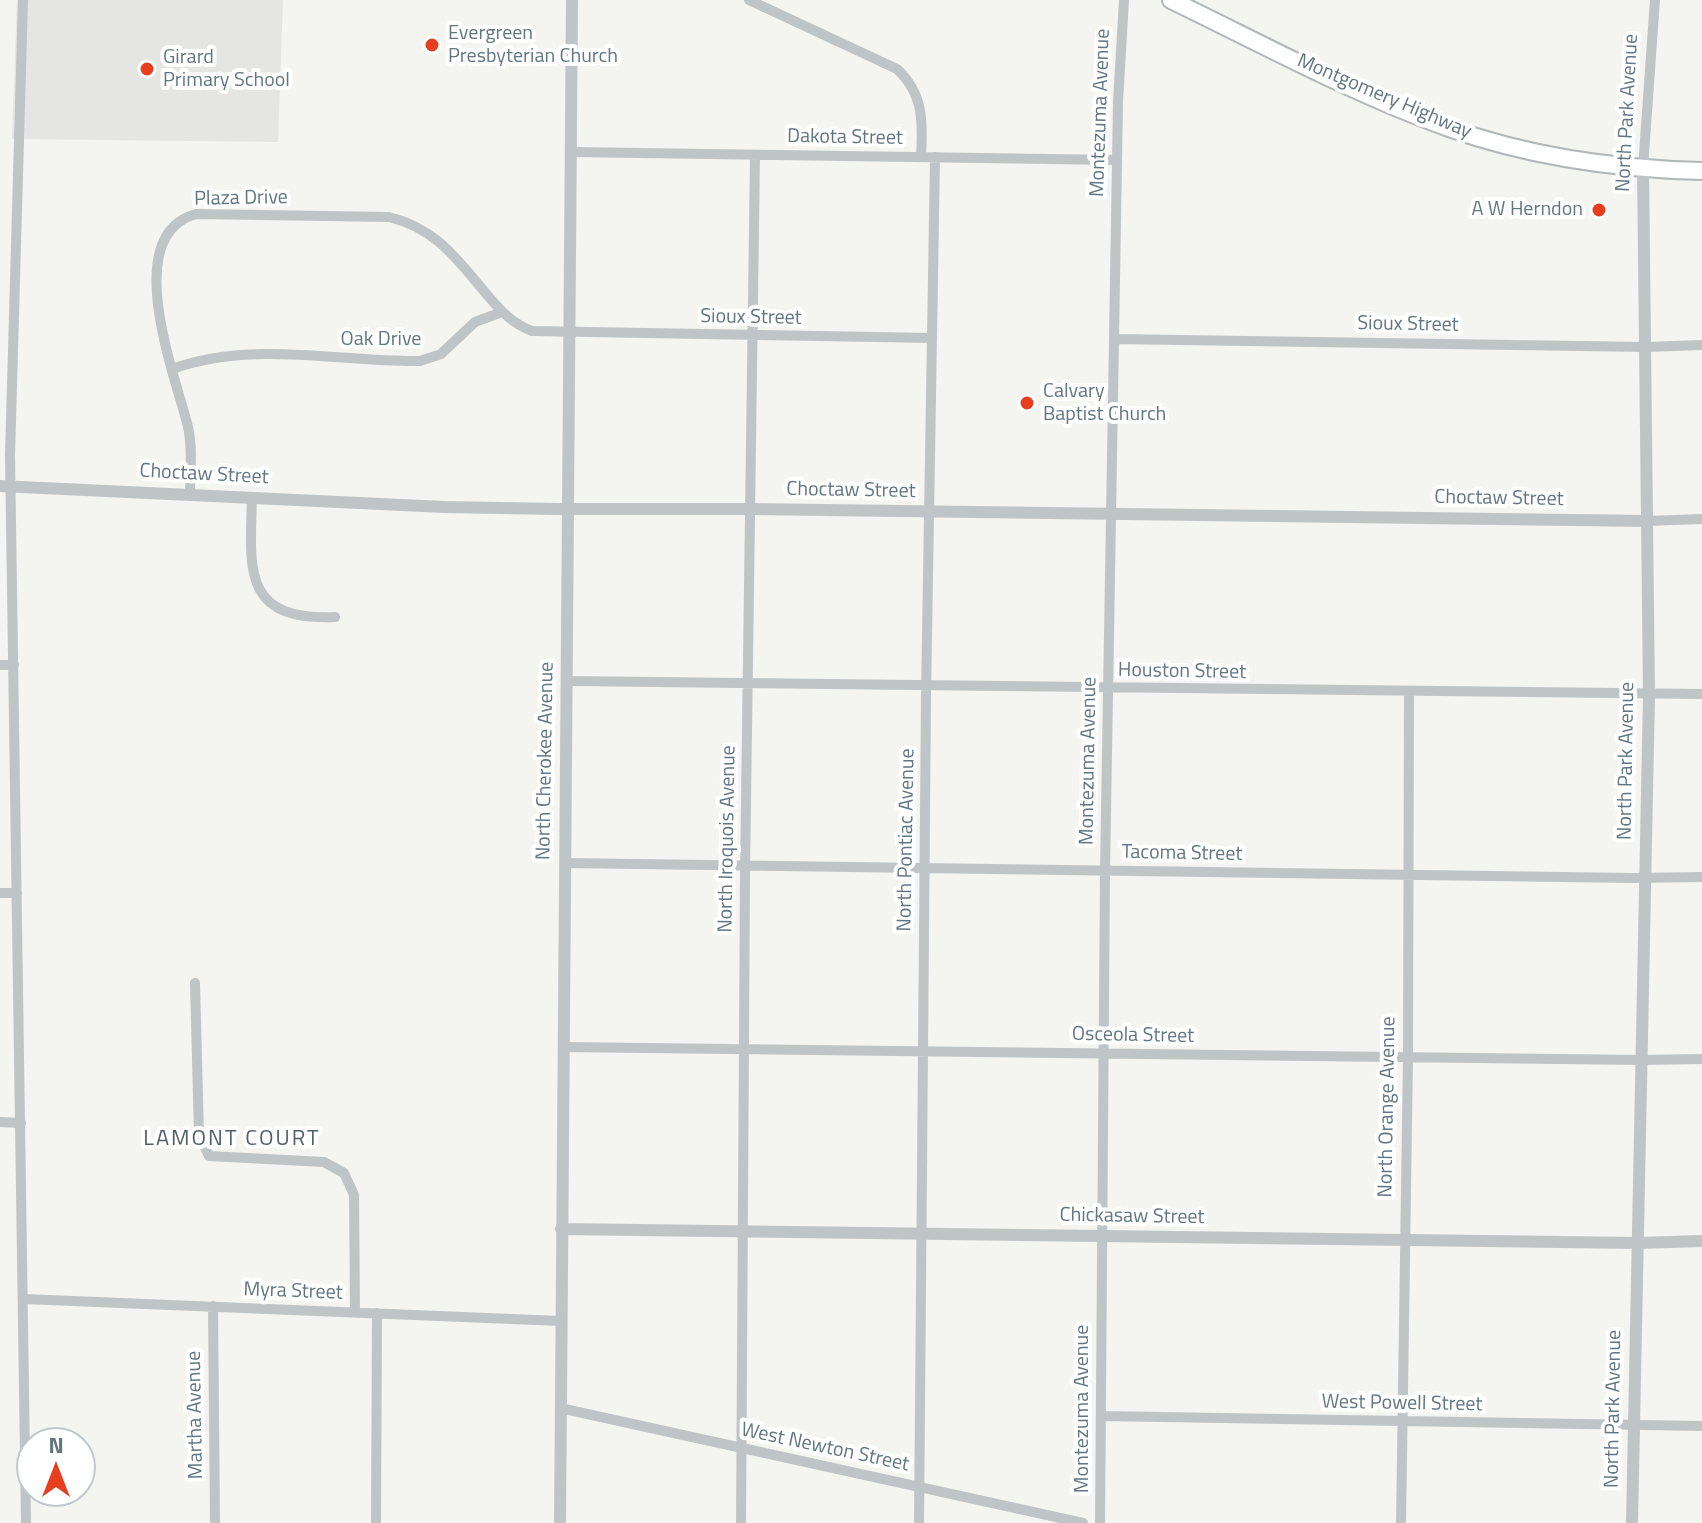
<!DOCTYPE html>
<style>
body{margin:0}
#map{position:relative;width:1702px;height:1523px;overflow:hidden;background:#f4f4f0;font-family:"Titillium Web",sans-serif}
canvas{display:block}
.north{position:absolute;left:16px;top:1427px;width:80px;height:80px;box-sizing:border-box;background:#fff;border:2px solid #c0c8cd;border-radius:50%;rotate:0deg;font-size:22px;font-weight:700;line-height:32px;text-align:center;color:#627682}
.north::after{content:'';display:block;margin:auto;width:28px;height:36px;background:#e73f1e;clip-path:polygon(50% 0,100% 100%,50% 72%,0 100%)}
</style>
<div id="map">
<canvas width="1702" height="1523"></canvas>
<div class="north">N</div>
</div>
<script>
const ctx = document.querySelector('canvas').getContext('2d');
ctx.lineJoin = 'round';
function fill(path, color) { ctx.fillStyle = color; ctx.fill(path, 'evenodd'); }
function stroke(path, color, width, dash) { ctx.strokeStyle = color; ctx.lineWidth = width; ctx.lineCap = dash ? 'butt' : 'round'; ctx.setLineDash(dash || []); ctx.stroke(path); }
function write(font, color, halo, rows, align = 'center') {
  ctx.font = font + ' "Titillium Web",sans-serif'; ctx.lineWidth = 8; ctx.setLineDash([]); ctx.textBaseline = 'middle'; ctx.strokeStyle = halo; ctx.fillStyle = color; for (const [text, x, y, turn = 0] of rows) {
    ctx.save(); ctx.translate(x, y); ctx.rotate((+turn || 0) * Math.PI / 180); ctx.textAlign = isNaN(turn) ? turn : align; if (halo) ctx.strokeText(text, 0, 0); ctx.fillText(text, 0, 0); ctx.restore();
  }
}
fill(new Path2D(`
 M17 0H283L278 142 12 139Z`), '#e5e6e4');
const primary = new Path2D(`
 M1171 0C1262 44 1354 94 1449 128 1530 157 1617 169 1702 171`);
stroke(primary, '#b2b7ba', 20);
stroke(new Path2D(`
 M23 0 10 455 26 1523
 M749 0 897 69C924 94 923 123 921 157
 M572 152 1117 160
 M1643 168 1655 0
 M1114 339 1646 347 1702 345
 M172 369C251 340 337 362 420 361L441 354 475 322 502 312
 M190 495C190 472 193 449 188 427 176 377 119 235 196 214L389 217C438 229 458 261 489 297 502 312 513 324 532 331L932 338
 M252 498C250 569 242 621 335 617
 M1647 521 1702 519
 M0 665H14
 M567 681 1702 694
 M565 863 1633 878 1702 877
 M0 893H17
 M195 983 199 1135 209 1156 324 1162 344 1173 354 1195 355 1312
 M563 1047 1641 1060 1702 1059
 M0 1122 21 1123
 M24 1299 560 1321
 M213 1306 215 1523
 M560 1408 1083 1523
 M1101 1416 1702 1426
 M376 1523 377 1313
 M741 1523 745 874 755 155
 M919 1523 926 696 935 157
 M1100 1523 1105 871 1118 102 1124 0
 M1401 1523 1408 1057 1409 692`), '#bfc4c6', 10);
stroke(new Path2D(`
 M0 486 444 507 558 509H750L1647 521
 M561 1229 1638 1243 1702 1241
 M560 1523 572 0
 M1632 1523 1649 695 1643 168`), '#bfc4c6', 12);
stroke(primary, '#fff', 16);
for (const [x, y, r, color] of [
 [432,45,8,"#e73f1e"],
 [147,69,8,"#e73f1e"],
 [1599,210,8,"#e73f1e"],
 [1027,403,8,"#e73f1e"]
]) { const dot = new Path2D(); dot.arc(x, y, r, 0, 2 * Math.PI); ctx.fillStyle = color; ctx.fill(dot); stroke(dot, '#fff', 3); }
write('20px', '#627682', '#fff', [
 ["Evergreen",448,34],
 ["Presbyterian Church",448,57],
 ["Girard",163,58],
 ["Primary School",163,81],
 ["A W Herndon",1583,210,"right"],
 ["Calvary",1043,392],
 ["Baptist Church",1043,415]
], 'left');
write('20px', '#627682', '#fff', [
 ["Montgomery Highway",1384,97,23],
 ["Montezuma Avenue",1101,113,-88],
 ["North Park Avenue",1628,113,-87],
 ["Dakota Street",845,138,1],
 ["Plaza Drive",241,199,-1],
 ["Sioux Street",751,318,1],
 ["Sioux Street",1408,325,1],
 ["Oak Drive",381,340],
 ["Choctaw Street",204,475,3],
 ["Choctaw Street",851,491,1],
 ["Choctaw Street",1499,499,1],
 ["Houston Street",1182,672,1],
 ["North Cherokee Avenue",546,761,-89],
 ["Montezuma Avenue",1089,761,-89],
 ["North Park Avenue",1627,761,-89],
 ["North Iroquois Avenue",728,839,-89],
 ["North Pontiac Avenue",907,840,-89],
 ["Tacoma Street",1182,854,1],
 ["Osceola Street",1133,1036,1],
 ["North Orange Avenue",1388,1107,-89],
 ["Chickasaw Street",1132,1217,1],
 ["Myra Street",293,1292,2],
 ["West Powell Street",1402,1404,1],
 ["Montezuma Avenue",1083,1409,-90],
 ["North Park Avenue",1614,1409,-89],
 ["Martha Avenue",196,1415,-91],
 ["West Newton Street",825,1448,12]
]);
ctx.letterSpacing = '2px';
write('22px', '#515f67', '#fff', [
 ["LAMONT COURT",232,1140]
]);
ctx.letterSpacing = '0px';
</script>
